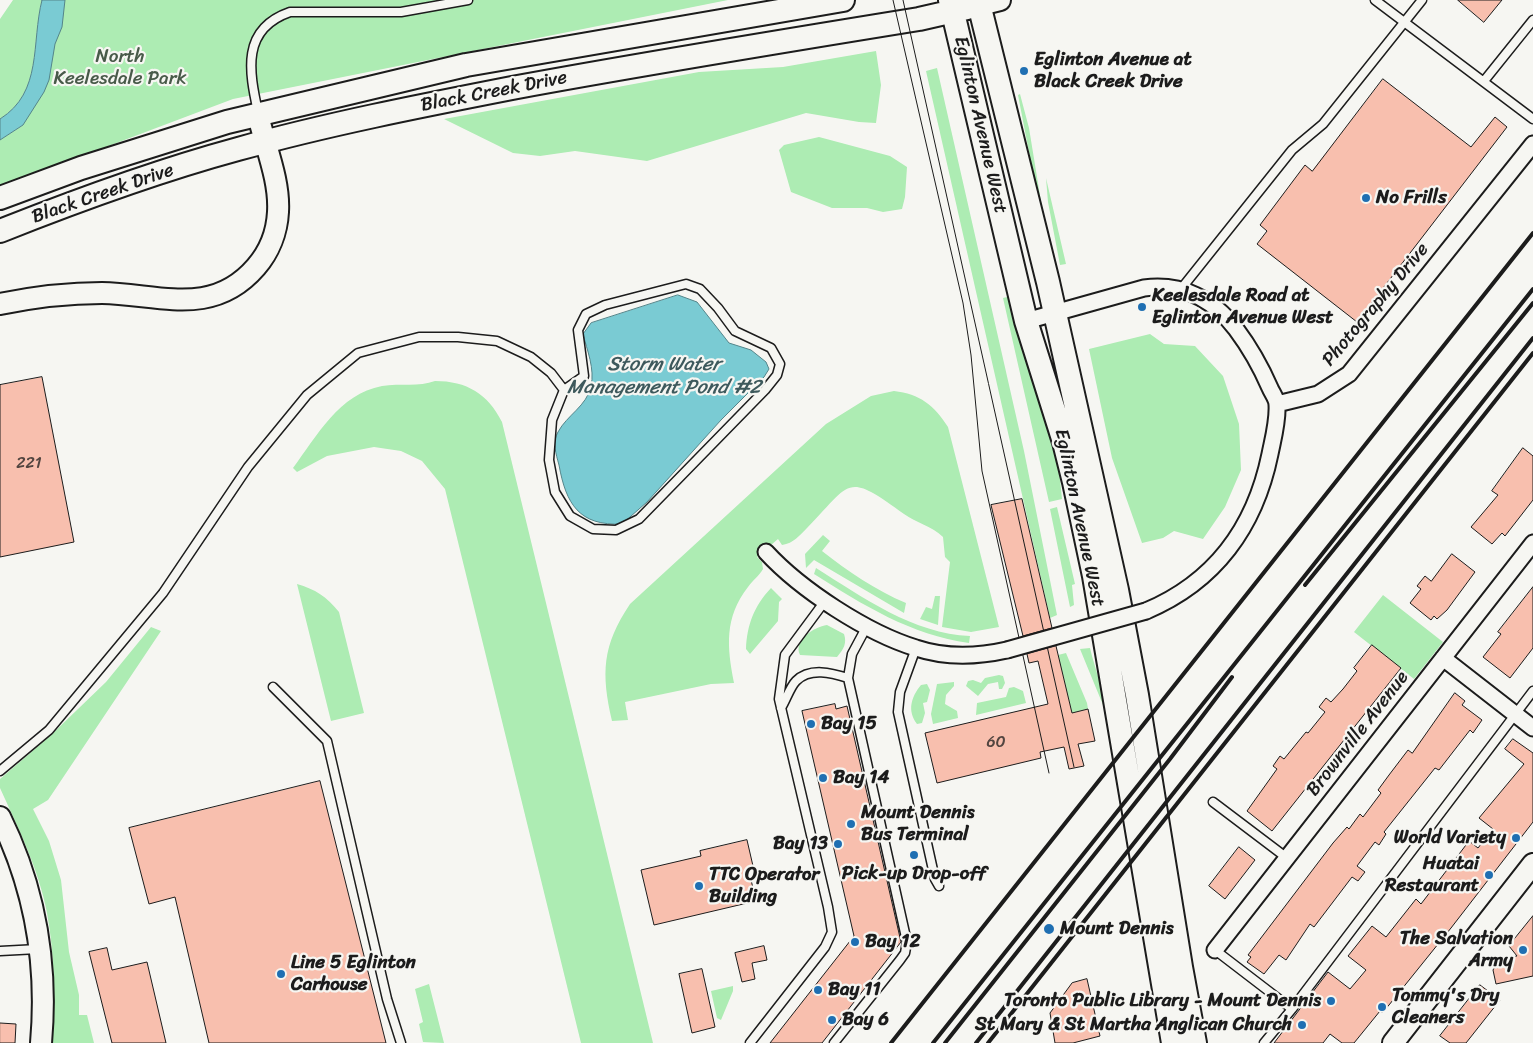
<!DOCTYPE html>
<style>
body{margin:0}
canvas{display:block;background:#f6f6f2}
</style>
<canvas width="1533" height="1043"></canvas>
<script>
const ctx = document.querySelector('canvas').getContext('2d');
ctx.lineJoin = 'round';
function fill(path, color) { ctx.fillStyle = color; ctx.fill(path, 'evenodd'); }
function stroke(path, color, width, dash) { ctx.strokeStyle = color; ctx.lineWidth = width; ctx.lineCap = dash ? 'butt' : 'round'; ctx.setLineDash(dash || []); ctx.stroke(path); }
function write(font, color, halo, rows, align = 'center') {
  ctx.font = font + ' Sriracha,sans-serif'; ctx.lineWidth = 4.5; ctx.setLineDash([]); ctx.textBaseline = 'middle'; ctx.strokeStyle = halo; ctx.fillStyle = color; for (const [text, x, y, turn = 0] of rows) {
    ctx.save(); ctx.translate(x, y); ctx.rotate((+turn || 0) * Math.PI / 180); ctx.textAlign = isNaN(turn) ? turn : align; if (halo) ctx.strokeText(text, 0, 0); ctx.fillText(text, 0, 0); ctx.restore();
  }
}
fill(new Path2D(`
 M13 0H42C31 43 43 92 0 119V19Z
 M49 0H728L233 99 0 187V140L23 125Z
 M876 51 881 85 876 123 859 122 806 113 647 161 575 151 540 156 513 153 444 119 699 72 783 67Z
 M937 68 1024 451 1057 615 1050 618 926 71Z
 M1020 94 1029 128 1044 220H1042L1018 95Z
 M819 137 890 156 907 167 905 197 902 209 883 212 867 208H832L791 192 779 150 784 145Z
 M1046 178 1066 264 1060 265 1048 202Z
 M1011 296 1057 450 1062 499 1049 502 1003 298Z
 M1150 334 1164 344 1195 346 1223 376 1239 424 1241 470 1225 507 1203 539 1174 531 1163 538 1142 543 1112 458 1089 349Z
 M435 381C467 381 488 394 502 422L653 1043H581L445 489 422 461 401 451 374 447 327 456 297 472 293 468C317 436 339 394 382 386 400 383 419 387 435 381Z
 M894 391C920 394 934 405 948 427L999 627 971 632 942 627 950 562 945 557 943 537C932 526 916 523 904 514 845 471 852 482 807 528 799 536 794 543 782 545L778 539 757 557 762 562 763 569C759 576 753 580 748 587 724 618 727 647 734 683L711 684 625 702 628 720 612 721C601 673 602 646 630 604L826 424 871 396Z
 M1057 507 1075 584 1072 585 1074 605 1070 607 1050 509Z
 M823 535 830 541 822 551C849 572 875 590 906 603L904 613 814 560 806 568 805 554Z
 M816 568C862 597 914 634 970 636L969 643C911 635 863 605 814 574Z
 M297 584C315 589 327 597 339 612L364 713 331 721Z
 M771 588 782 599 779 602 778 621 750 654 746 649C747 625 754 606 771 588Z
 M1383 595 1443 642 1414 679 1354 632Z
 M935 596H940L938 625 920 619 926 607 932 609Z
 M827 625 844 634C847 643 844 649 837 657L800 655C793 640 814 627 827 625Z
 M151 627 161 631 48 800 33 809 49 841 61 880 69 952 79 995V1015H87L94 1043H52C55 1000 55 956 47 913 39 870 18 828 0 788V779L51 735 106 682Z
 M1090 648 1092 656 1106 704 1103 705 1080 649Z
 M1066 653 1087 703 1088 709 1072 713 1058 655Z
 M999 675 1003 676 1005 683 1002 689H999L998 682 988 684 978 696 966 686 968 681 973 680 981 683 985 678Z
 M954 682V686L946 695 945 704 957 711 958 718 933 724 931 714 937 684Z
 M927 684 930 690 927 702 923 703 925 713 922 723 917 724C907 711 911 697 921 685Z
 M1014 687 1023 691 1026 703 976 715 977 703 1006 697 1009 688Z
 M429 984 444 1043 423 1042 419 1024 423 1022 415 989Z
 M733 986V991L721 1020 717 1018 711 991Z`), '#adecb3');
const water = new Path2D(`
 M42 0H65L62 27 55 44 49 80 44 92 23 125 0 140V119C43 92 31 43 42 0Z
 M678 295 697 302 729 343 751 350 766 362 769 369 764 377 721 420 647 502 622 524C579 526 566 504 559 465 556 454 552 442 558 432 567 415 587 406 591 386 595 369 587 350 583 334L591 323Z`);
fill(water, '#7acbd3');
stroke(water, '#54858a', 1);
const building = new Path2D(`
 M1458 0H1502L1484 22Z
 M1383 79 1471 147 1495 117 1507 127 1357 322 1257 244 1267 231 1260 225 1305 165 1312 171Z
 M42 377 74 542 0 557V385Z
 M1523 448 1533 456V500L1505 536 1502 533 1492 544 1471 527 1498 495 1492 491Z
 M1022 499 1052 628 1023 636 991 505Z
 M1452 554 1475 572 1447 610 1437 619 1434 616 1431 620 1410 603 1421 589 1417 586 1425 576 1431 581Z
 M1533 587V648L1510 678 1483 657 1501 634 1498 632Z
 M1372 645 1401 668 1272 831 1247 811 1277 769 1273 766 1280 756 1284 759 1306 732 1308 733 1325 712 1319 707 1326 698 1331 702 1343 689 1357 671 1354 668Z
 M1056 646 1072 713 1088 709 1095 741 1078 744 1084 766 1069 769 1064 747 1040 752 1041 758 937 783 925 733 1048 704 1038 661 1029 663 1027 654Z
 M1455 693 1465 701 1462 705 1482 720 1473 733 1470 730 1439 770 1435 768 1384 832 1386 834 1379 845 1375 842 1357 866 1365 872 1358 881 1352 877 1314 927 1310 924 1286 960 1279 955 1264 974 1247 962 1251 957 1248 955 1333 843 1347 827 1349 829 1360 814 1363 817 1381 793 1378 790 1389 775 1408 750 1412 753Z
 M835 704 836 709 847 706 901 942 822 1043H770L854 936 802 711Z
 M1513 739 1533 753V822L1451 928 1389 1005 1382 1013 1380 1011 1354 1043H1342L1330 1034 1323 1043H1274L1328 972 1350 989 1366 970 1348 956 1372 926 1386 937 1416 899 1421 904 1469 841 1478 848 1493 829 1479 818 1524 764 1505 749Z
 M320 781 386 1043H209L175 897 149 904 129 828Z
 M747 840 753 866 748 867 756 901 654 925 641 870 701 856 700 851Z
 M1239 847 1255 860 1225 899 1209 886Z
 M1533 916V976L1496 984 1493 970 1499 959 1517 956 1509 946Z
 M764 946 767 960 752 963 755 979 742 982 735 953Z
 M107 948 112 970 147 962 166 1043H112L89 952Z
 M702 969 715 1027 692 1033 679 974Z
 M1087 979 1100 1036 1073 1043H1055L1050 1013 1072 983Z
 M1480 985 1500 1000 1466 1043H1450L1440 1036Z
 M0 1023 16 1024 15 1043H0Z`);
fill(building, '#f8bfae');
stroke(building, '#1c1c1c', 1);
const lane = new Path2D(`
 M1375 0 1533 119
 M1484 81 1533 20
 M258 112C249 71 241 29 290 12H401L468 0
 M686 284 700 289 718 308 735 331 771 348 780 364 777 375 765 390 639 519 616 530 593 529 570 516 555 492 549 460 552 420 564 390 584 376 578 330 586 314 605 305Z
 M1181 289 1292 150 1323 124 1422 0
 M916 648 900 692 898 712 935 879 939 886
 M273 687 327 741 387 999 401 1043
 M781 708C786 700 790 687 796 681 810 667 832 673 848 678
 M0 771 49 730 163 593 248 467 307 395 358 353 419 337H458L497 341 531 357 551 373 564 390
 M1213 802 1287 858
 M1215 950 1292 1009 1533 691
 M0 951 38 949
 M750 1043 825 947 832 932 828 907 779 699 785 655 825 601
 M834 1043 900 960 905 953 907 942 848 678 852 654 867 626
 M1264 1043 1292 1009`);
const street = new Path2D(`
 M1026 321 1144 288C1182 283 1213 299 1236 329 1251 349 1260 365 1270 388 1272 393 1277 399 1277 405 1278 421 1273 439 1270 454 1255 527 1215 582 1146 611
 M1277 404 1318 394 1349 374 1533 144
 M766 552C801 590 867 633 916 648 946 658 976 657 1007 650
 M1443 658 1533 728
 M1215 950 1533 543`);
const secondary = new Path2D(`
 M980 5 1000 0
 M0 304C34 297 67 293 102 293 159 294 212 318 256 267 269 252 277 232 278 212 280 180 265 146 258 115
 M0 817C35 888 48 965 41 1043
 M1393 1043 1533 864`);
const primary = new Path2D(`
 M950 0 1026 321 1064 442 1074 482 1094 576 1173 1043
 M978 0 1048 282 1117 590 1137 695 1181 967 1195 1043
 M0 198 81 168 227 122 466 65 843 0
 M0 231C78 200 157 171 238 149 328 124 420 106 512 88 647 63 783 41 919 19L967 8`);
stroke(lane, '#1c1c1c', 11);
stroke(street, '#1c1c1c', 19);
stroke(secondary, '#1c1c1c', 24);
stroke(primary, '#1c1c1c', 26);
stroke(lane, '#f6f6f2', 8);
stroke(street, '#f6f6f2', 15);
stroke(secondary, '#f6f6f2', 20);
stroke(primary, '#f6f6f2', 22);
stroke(new Path2D(`
 M893 0 963 303 971 355 982 471 1049 773
 M903 0 1074 767`), '#1c1c1c', 1);
stroke(new Path2D(`
 M1305 585 1533 303
 M891 1043 1533 233
 M933 1043 1533 289
 M945 1043 1170 759 1232 677
 M976 1043 1533 338
 M988 1043 1533 353`), '#1c1c1c', 4);
const streetBridge = new Path2D(`
 M1007 650 1146 611`);
stroke(streetBridge, '#1c1c1c', 19, []);
stroke(streetBridge, '#f6f6f2', 15);
for (const [x, y, r, color] of [
 [1024,71,5,"#1f6fb2"],
 [1366,198,5,"#1f6fb2"],
 [1142,307,5,"#1f6fb2"],
 [811,724,5,"#1f6fb2"],
 [823,778,5,"#1f6fb2"],
 [851,824,5,"#1f6fb2"],
 [1516,838,5,"#1f6fb2"],
 [838,844,5,"#1f6fb2"],
 [914,855,5,"#1f6fb2"],
 [1489,875,5,"#1f6fb2"],
 [699,886,5,"#1f6fb2"],
 [1049,929,6,"#1f6fb2"],
 [855,942,5,"#1f6fb2"],
 [1523,950,5,"#1f6fb2"],
 [281,974,5,"#1f6fb2"],
 [818,990,5,"#1f6fb2"],
 [1331,1001,5,"#1f6fb2"],
 [1382,1007,5,"#1f6fb2"],
 [832,1020,5,"#1f6fb2"],
 [1302,1025,5,"#1f6fb2"]
]) { const dot = new Path2D(); dot.arc(x, y, r, 0, 2 * Math.PI); ctx.fillStyle = color; ctx.fill(dot); stroke(dot, '#f6f6f2', 2); }
write('16px', '#534540', null, [
 ["221",29,464],
 ["60",996,743]
]);
write('19px', '#485a49', '#f6f6f2', [
 ["North",120,57],
 ["Keelesdale Park",120,79]
]);
write('bold 19px', '#1c1c1c', '#f6f6f2', [
 ["Eglinton Avenue at",1034,60],
 ["Black Creek Drive",1034,82],
 ["No Frills",1376,198],
 ["Keelesdale Road at",1152,296],
 ["Eglinton Avenue West",1152,318],
 ["Bay 15",821,724],
 ["Bay 14",833,778],
 ["Mount Dennis",861,813],
 ["Bus Terminal",861,835],
 ["World Variety",1506,838,"right"],
 ["Bay 13",828,844,"right"],
 ["Huatai",1479,864,"right"],
 ["Restaurant",1479,886,"right"],
 ["Pick-up Drop-off",914,874,"center"],
 ["TTC Operator",709,875],
 ["Building",709,897],
 ["Mount Dennis",1060,929],
 ["The Salvation",1513,939,"right"],
 ["Army",1513,961,"right"],
 ["Bay 12",865,942],
 ["Line 5 Eglinton",291,963],
 ["Carhouse",291,985],
 ["Bay 11",828,990],
 ["Tommy's Dry",1392,996],
 ["Cleaners",1392,1018],
 ["Toronto Public Library - Mount Dennis",1321,1001,"right"],
 ["Bay 6",842,1020],
 ["St Mary & St Martha Anglican Church",1292,1025,"right"]
], 'left');
write('19px', '#1c1c1c', '#f6f6f2', [
 ["Black Creek Drive",494,92,-11],
 ["Eglinton Avenue West",980,125,77],
 ["Black Creek Drive",103,194,-19],
 ["Photography Drive",1376,305,-50],
 ["Eglinton Avenue West",1079,518,78],
 ["Brownville Avenue",1358,734,-52]
]);
write('italic 20px', '#3d595c', '#f6f6f2', [
 ["Storm Water",664,365],
 ["Management Pond #2",664,388]
]);
</script>
